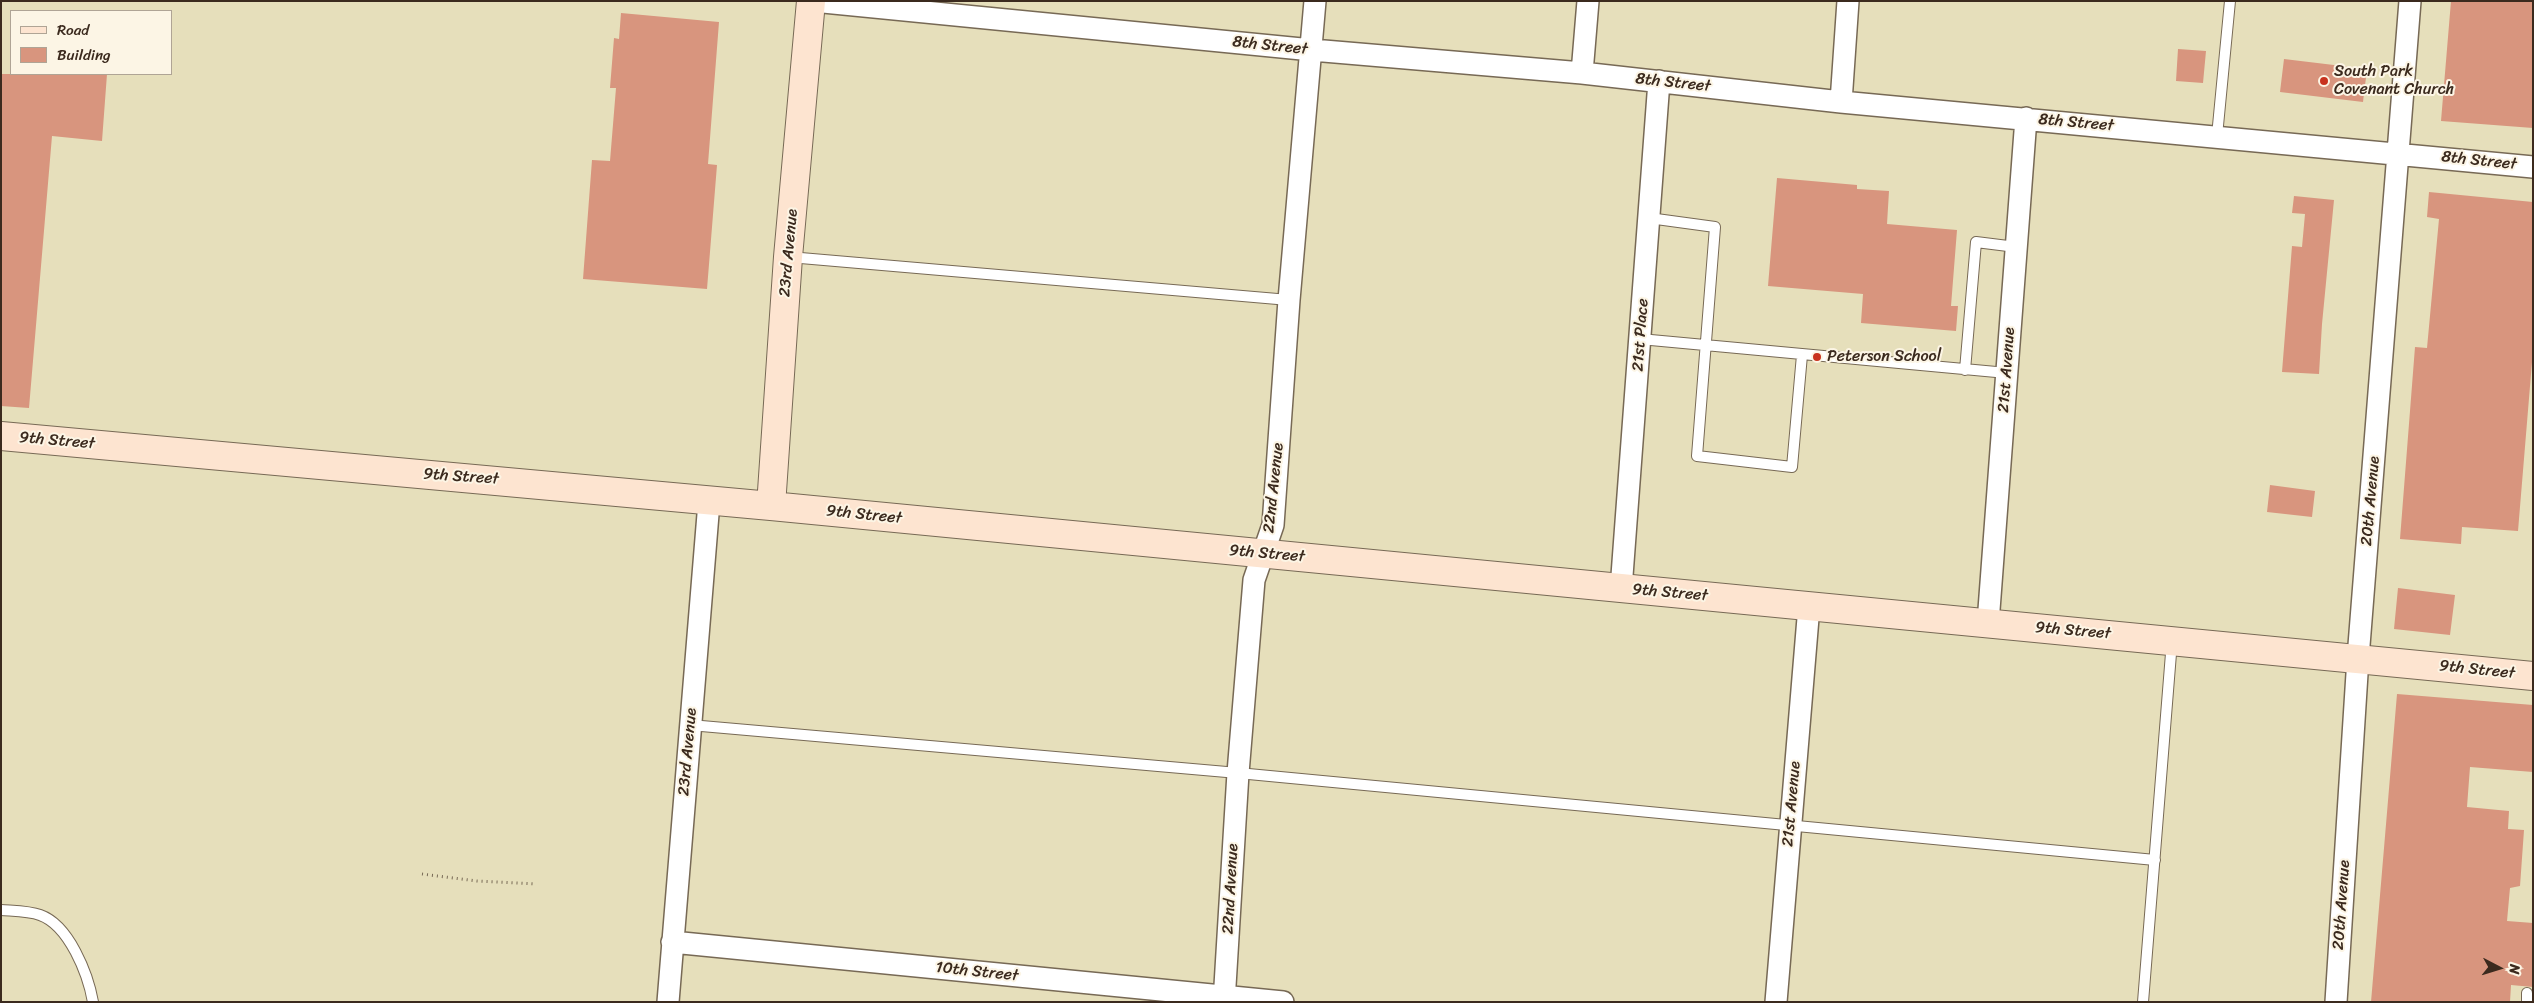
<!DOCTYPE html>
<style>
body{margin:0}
#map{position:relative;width:2534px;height:1003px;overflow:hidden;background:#e6dfbb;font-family:Sriracha,sans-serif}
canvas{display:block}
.frame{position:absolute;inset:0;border:2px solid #3b2a1e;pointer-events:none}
.legend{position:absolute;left:10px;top:10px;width:162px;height:65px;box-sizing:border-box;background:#fcf5e5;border:1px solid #afa495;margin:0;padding:6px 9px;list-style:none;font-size:15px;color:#3b2a1e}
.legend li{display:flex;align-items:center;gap:10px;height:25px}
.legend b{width:25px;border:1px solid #afa495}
.north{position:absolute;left:2474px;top:943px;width:50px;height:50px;-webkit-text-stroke:4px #fcf5e5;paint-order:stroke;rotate:95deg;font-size:14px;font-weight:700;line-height:20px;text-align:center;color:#3b2a1e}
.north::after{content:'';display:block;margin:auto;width:18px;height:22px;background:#3b2a1e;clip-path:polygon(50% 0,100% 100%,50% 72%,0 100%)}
</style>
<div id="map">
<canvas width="2534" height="1003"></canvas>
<div class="frame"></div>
<ul class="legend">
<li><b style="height:6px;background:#fde4d0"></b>Road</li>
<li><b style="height:14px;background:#d8957e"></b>Building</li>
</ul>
<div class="north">N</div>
</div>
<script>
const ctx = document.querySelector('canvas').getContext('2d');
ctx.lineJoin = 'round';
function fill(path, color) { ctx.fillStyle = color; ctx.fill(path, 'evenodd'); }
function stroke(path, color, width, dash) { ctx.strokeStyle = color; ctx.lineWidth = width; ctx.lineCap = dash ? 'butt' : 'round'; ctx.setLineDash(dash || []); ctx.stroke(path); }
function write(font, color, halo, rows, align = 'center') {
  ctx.font = font + ' Sriracha,sans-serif'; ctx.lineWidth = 4; ctx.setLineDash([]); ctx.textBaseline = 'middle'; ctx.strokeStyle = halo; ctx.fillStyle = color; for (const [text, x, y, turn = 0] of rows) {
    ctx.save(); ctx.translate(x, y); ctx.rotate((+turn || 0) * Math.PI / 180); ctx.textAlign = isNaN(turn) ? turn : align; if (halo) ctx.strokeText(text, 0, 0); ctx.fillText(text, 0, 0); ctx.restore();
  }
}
fill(new Path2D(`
 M2451 1H2533V128L2441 121Z
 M621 13 719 22 708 164 717 165 707 289 583 279 592 160 610 161 616 88H610L614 38 619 39Z
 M2178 49 2206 51 2203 83 2176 81Z
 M2284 59 2367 69 2363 102 2280 92Z
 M1 74H107L102 141 52 136 29 408 1 406Z
 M1777 178 1857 185V189L1889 191 1887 224 1957 230 1951 306H1958L1956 331 1861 323 1863 294 1768 286Z
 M2429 192 2533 202V350L2518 531 2462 527 2461 544 2400 539 2415 347 2427 348 2439 219 2427 217Z
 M2294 196 2334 200 2322 324 2319 374 2282 372 2292 246 2302 247 2305 214 2292 213Z
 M2270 485 2315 491 2312 517 2267 512Z
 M2398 588 2455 595 2450 635 2394 629Z
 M2397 694 2533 705V772L2470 767 2467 807 2509 811 2508 829 2524 830 2520 886 2510 888 2507 921 2533 923V987L2511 985 2510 1002H2371Z`), '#d8957e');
const lane = new Path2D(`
 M2217 136 2230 1
 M1649 218 1715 227 1697 456 1792 467 1802 355
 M789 257 1289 300
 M1640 339 2007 373
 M1965 370 1976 242 2016 247
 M690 725 1238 773 2155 860
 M1 910C13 911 29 911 40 915 69 925 88 974 93 1002
 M2143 1002 2172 641
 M2527 1002V993`);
const street = new Path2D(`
 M813 1 1312 50 1582 73 1841 102 2533 167
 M1582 73 1588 1
 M1841 102 1848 1
 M1621 589 1659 81
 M1988 623 2026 118
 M672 942 1283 1002
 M668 1002 709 502
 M1224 1002 1238 773 1254 580 1273 525 1289 300 1315 1
 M1776 1002 1809 606
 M2336 1002 2358 658 2410 1`);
const secondary = new Path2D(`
 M1 436 771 506 2533 676
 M771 506 788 257 811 1`);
stroke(lane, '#776955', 12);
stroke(street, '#776955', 24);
stroke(secondary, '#776955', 30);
stroke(new Path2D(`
 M422 874 477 881 535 884`), '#776955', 3, [1, 4]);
stroke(lane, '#fff', 10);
stroke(street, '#fff', 21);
stroke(secondary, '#fde4d0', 28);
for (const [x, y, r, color] of [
 [2324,81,5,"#c8321e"],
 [1817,357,5,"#c8321e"]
]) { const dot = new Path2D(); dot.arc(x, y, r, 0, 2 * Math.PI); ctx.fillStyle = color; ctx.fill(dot); stroke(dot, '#fcf5e5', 2); }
write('16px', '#3b2a1e', '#fcf5e5', [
 ["8th Street",1270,46,6],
 ["8th Street",1673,83,6],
 ["8th Street",2076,123,5],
 ["8th Street",2479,161,6],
 ["23rd Avenue",789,253,-85],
 ["21st Place",1641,335,-86],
 ["21st Avenue",2007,370,-86],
 ["9th Street",57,441,5],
 ["9th Street",461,477,4],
 ["22nd Avenue",1274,488,-84],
 ["20th Avenue",2371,501,-85],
 ["9th Street",864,515,6],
 ["9th Street",1267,554,5],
 ["9th Street",1670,593,5],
 ["9th Street",2073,631,5],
 ["9th Street",2477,670,6],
 ["23rd Avenue",688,752,-85],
 ["21st Avenue",1792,804,-85],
 ["22nd Avenue",1231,889,-87],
 ["20th Avenue",2342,905,-86],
 ["10th Street",977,972,6]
]);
write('16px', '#3b2a1e', '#fcf5e5', [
 ["South Park",2334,72],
 ["Covenant Church",2334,90],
 ["Peterson School",1827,357]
], 'left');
</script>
